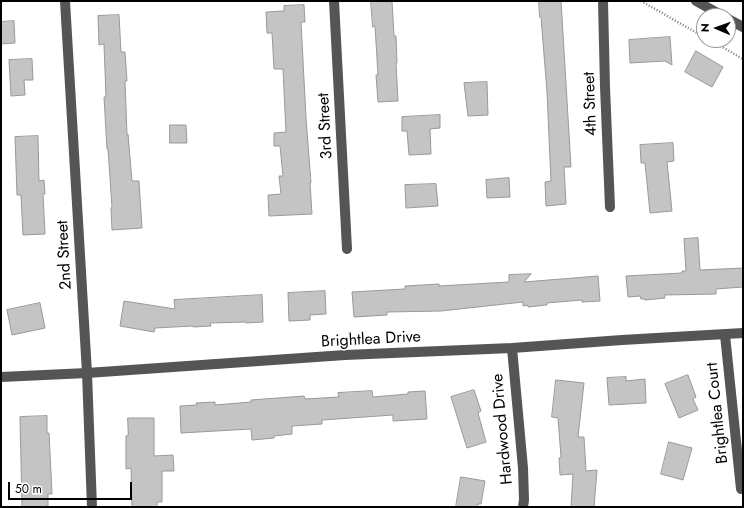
<!DOCTYPE html>
<style>
body{margin:0}
#map{position:relative;width:744px;height:508px;overflow:hidden;background:#fff;font-family:Jost,sans-serif}
canvas{display:block}
.frame{position:absolute;inset:0;border:2px solid #000;pointer-events:none}
.north{position:absolute;left:696px;top:8px;width:40px;height:40px;box-sizing:border-box;background:#fff;border:1px solid #999;border-radius:50%;rotate:272deg;font-size:11px;font-weight:700;line-height:16px;text-align:center;color:#000}
.north::after{content:'';display:block;margin:auto;width:14px;height:18px;background:#000;clip-path:polygon(50% 0,100% 100%,50% 72%,0 100%)}
.scale{position:absolute;left:8px;top:482px;width:124px;height:18px;box-sizing:border-box;border:2px solid #000;border-top:0;padding-left:5px;font-size:12px;line-height:14px;white-space:nowrap;color:#000;-webkit-text-stroke:3px #fff;paint-order:stroke}
</style>
<div id="map">
<canvas width="744" height="508"></canvas>
<div class="frame"></div>
<div class="north">N</div>
<div class="scale">50 m</div>
</div>
<script>
const ctx = document.querySelector('canvas').getContext('2d');
ctx.lineJoin = 'round';
function fill(path, color) { ctx.fillStyle = color; ctx.fill(path, 'evenodd'); }
function stroke(path, color, width, dash) { ctx.strokeStyle = color; ctx.lineWidth = width; ctx.lineCap = dash ? 'butt' : 'round'; ctx.setLineDash(dash || []); ctx.stroke(path); }
function write(font, color, halo, rows, align = 'center') {
  ctx.font = font + ' Jost,sans-serif'; ctx.lineWidth = 3; ctx.setLineDash([]); ctx.textBaseline = 'middle'; ctx.strokeStyle = halo; ctx.fillStyle = color; for (const [text, x, y, turn = 0] of rows) {
    ctx.save(); ctx.translate(x, y); ctx.rotate((+turn || 0) * Math.PI / 180); ctx.textAlign = isNaN(turn) ? turn : align; if (halo) ctx.strokeText(text, 0, 0); ctx.fillText(text, 0, 0); ctx.restore();
  }
}
const building = new Path2D(`
 M371 1H392L394 36H396L397 63H396L398 101 378 102 376 75H378L375 26 373 27Z
 M539 1H561L571 167H564L566 204 546 206 545 182 551 181 547 92 541 17H540Z
 M304 5 305 22H301L306 118 311 183H310L312 214 269 216 268 195 281 194 279 176H283L280 146H274V133L286 132 283 69H274L272 33H267L266 12 284 11V6Z
 M119 15 121 52H125L127 81H125L127 135 128 134 132 181H139L142 228 112 230 111 208 112 207 108 149H107L104 97H106L104 44 99 45 98 16Z
 M14 21 15 43 1 44V22Z
 M670 37 672 65 665 61 630 63 629 40Z
 M696 51 723 67 712 87 685 72Z
 M32 59 33 80H24L25 95 11 96 9 60Z
 M487 82 488 115 468 116 464 83Z
 M440 115V128L430 129 431 154 409 155 407 131H402V117Z
 M170 125H186L187 143H170Z
 M38 136 39 181 44 180 45 194H43L45 234 23 235 21 195H17L15 137Z
 M673 143 674 161 667 162 672 211 650 213 645 163H641L640 145Z
 M509 178 510 197 487 198 486 180Z
 M436 184 438 206 406 208 405 185Z
 M698 238 700 270 743 268V287L716 289V294L664 295 665 298 645 300V299H641L640 296 628 297 626 276 682 273V271H686L684 239Z
 M531 274 524 282 598 276 600 301 582 302V300L547 303V305L528 307V305L523 306V302L441 311 387 312V315L354 317 352 292 405 289V286L439 284V286L509 282V275Z
 M325 291 326 314 310 315V320L289 321 288 293Z
 M262 295 263 322 246 323V322L210 323 211 326 193 327V326L155 328 154 332 120 326 124 301 175 309 174 300Z
 M40 303 45 328 12 335 7 310Z
 M688 375 696 397 693 399 698 410 679 418 665 384Z
 M626 377V381L645 379 646 403 609 405 607 378Z
 M556 380 584 383 578 437H584L586 471 597 470 594 507H571L573 474 560 475 559 458 561 457 558 418 552 417Z
 M474 390 481 411 478 413 486 442 467 448 451 397Z
 M372 391 373 397 408 394V392L425 391 427 419 393 421V415L322 420V424L292 426V434L274 436V438L252 440 251 429 181 433 180 406 197 405 196 403 215 402V405L251 402V400L304 396 305 399 339 397 338 393Z
 M47 416V433H49L52 494H48V507H22L20 417Z
 M128 418H154V456L173 455 174 471H162V502H157V507H132L131 468 126 469V436L128 435Z
 M669 442 692 448 683 480 661 474Z
 M461 477 485 481 481 504H478L477 507H456Z`);
fill(building, '#c4c4c4');
stroke(building, '#999', 1);
stroke(new Path2D(`
 M641 1 704 37
 M710 40 743 59`), '#777', 2.5, [1, 2]);
stroke(new Path2D(`
 M65 1 87 373 92 507
 M334 1 347 249
 M603 1 605 87 610 207
 M696 1 723 16
 M728 19 743 27
 M725 335 741 489
 M512 348 523 468 524 500 523 507
 M1 377 87 373 345 355 512 348 622 340 743 333`), '#555', 10);
write('16px', '#000', '#fff', [
 ["4th Street",591,104,-92],
 ["3rd Street",326,126,-93],
 ["2nd Street",65,255,-93],
 ["Brightlea Drive",371,340,-3],
 ["Brightlea Court",718,413,-96],
 ["Hardwood Drive",503,429,-95]
]);
</script>
